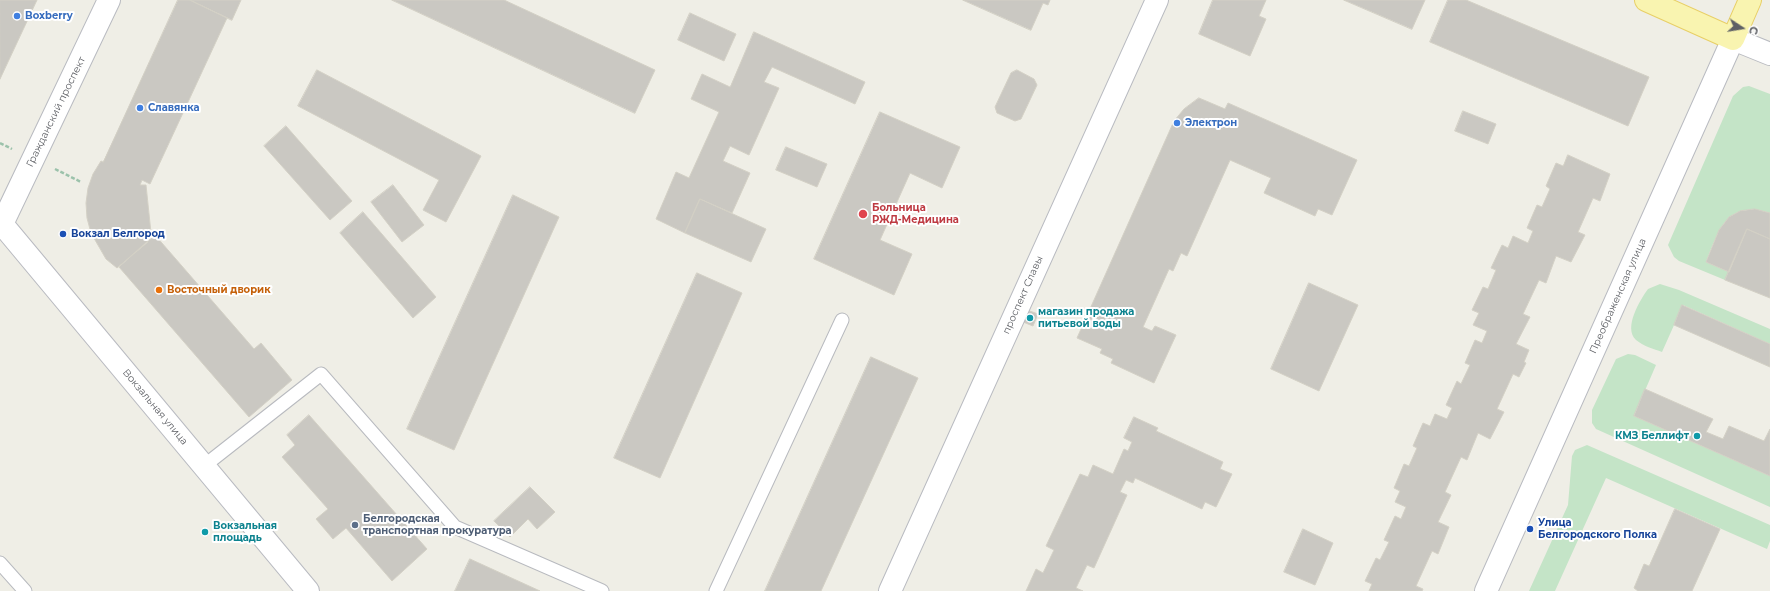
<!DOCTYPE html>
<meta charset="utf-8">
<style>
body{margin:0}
#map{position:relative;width:1770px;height:591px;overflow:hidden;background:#efeee6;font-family:Montserrat,sans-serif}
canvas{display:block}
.north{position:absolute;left:1722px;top:8px;width:40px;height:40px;-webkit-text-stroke:3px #fff;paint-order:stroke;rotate:102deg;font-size:11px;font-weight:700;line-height:16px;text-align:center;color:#5e6065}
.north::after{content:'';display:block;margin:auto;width:14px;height:18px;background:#5e6065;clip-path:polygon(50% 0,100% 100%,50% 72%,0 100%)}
</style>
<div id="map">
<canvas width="1770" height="591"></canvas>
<div class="north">С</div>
</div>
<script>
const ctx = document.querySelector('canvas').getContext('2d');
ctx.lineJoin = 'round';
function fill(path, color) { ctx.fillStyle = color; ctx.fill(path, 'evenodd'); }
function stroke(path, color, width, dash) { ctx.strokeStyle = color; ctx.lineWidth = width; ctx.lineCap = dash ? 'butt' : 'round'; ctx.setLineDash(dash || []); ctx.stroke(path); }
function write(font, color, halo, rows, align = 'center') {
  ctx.font = font + ' Montserrat,sans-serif'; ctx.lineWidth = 4; ctx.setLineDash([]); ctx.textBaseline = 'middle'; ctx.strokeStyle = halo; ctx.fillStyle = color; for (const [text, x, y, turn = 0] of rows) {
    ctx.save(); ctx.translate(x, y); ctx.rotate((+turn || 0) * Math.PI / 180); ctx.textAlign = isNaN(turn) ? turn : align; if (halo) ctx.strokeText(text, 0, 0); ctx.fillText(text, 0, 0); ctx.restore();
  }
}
fill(new Path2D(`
 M1749 86 1770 94V213C1727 200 1719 229 1706 262L1729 272 1725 280 1679 261 1674 257 1668 245 1733 96 1743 87Z
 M1660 284 1679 290 1770 329V344L1683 305 1662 352C1654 349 1643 346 1636 340 1623 328 1640 300 1648 289Z
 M1628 354 1635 355 1656 365 1634 416 1770 476V507L1596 429 1592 423V410L1616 359Z
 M1587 445 1770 525V541L1767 549 1606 478 1555 591H1529L1568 505 1572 456 1575 450Z`), '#c4e4c7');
const building = new Path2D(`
 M0 0H37L0 79Z
 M178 0H190L227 18 150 184 142 180 140 185H146L151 233 145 234 148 242 117 268 106 259 91 233 87 218 86 203 88 188 93 174 101 161 103 162Z
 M190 0H241L232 20Z
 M392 0H504L655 70 635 113Z
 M963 0H1050L1048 5 1043 3 1031 30Z
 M1213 0H1266L1259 16 1266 19 1250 56 1199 34Z
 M1344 0H1425L1412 29Z
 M1448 0H1466L1649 77 1628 126 1430 42Z
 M690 13 736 34 724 61 678 40Z
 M754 32 865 82 855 104 772 67 764 82 779 88 749 155 730 146 723 161 750 173 732 213 700 199 685 233 656 219 676 172 689 178 719 112 691 99 702 74 730 87Z
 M317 70 481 156 446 222 423 210 439 180 298 106Z
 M1017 70 1034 79 1037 85 1021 119 1015 121 997 113 995 107 1011 73Z
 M1199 98 1225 109 1228 103 1357 160 1332 215 1318 209 1315 216 1264 193 1271 178 1230 160 1187 256 1181 253 1173 271 1169 269 1143 327 1152 331 1155 326 1176 335 1154 383 1111 363 1113 359 1100 353 1102 349 1077 338 1174 121 1184 109Z
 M1463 111 1496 124 1488 144 1455 131Z
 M880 112 960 147 942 188 910 173 880 240 912 254 894 295 814 259Z
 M286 126 352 201 330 220 264 146Z
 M786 147 827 164 817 187 776 170Z
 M1568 155 1610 174 1600 201 1593 198 1578 232 1585 235 1571 262 1556 256 1546 283 1539 280 1523 314 1530 317 1516 344 1529 350 1524 362 1526 363 1519 377 1513 374 1497 409 1504 412 1490 439 1478 433 1467 460 1461 457 1445 492 1451 495 1438 522 1449 527 1438 554 1432 551 1416 586 1423 589 1422 591H1369L1372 584 1365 581 1376 558 1380 560 1389 542 1384 540 1395 516 1401 519 1406 507 1395 502 1400 491 1394 488 1404 464 1409 466 1417 448 1413 446 1423 423 1430 426 1435 414 1447 419 1452 408 1446 405 1457 381 1461 384 1470 365 1465 363 1475 340 1482 343 1487 331 1473 325 1479 313 1472 310 1483 287 1488 289 1496 270 1491 268 1502 245 1508 248 1513 236 1528 243 1533 231 1527 228 1537 205 1542 207 1550 189 1546 186 1556 163 1563 166Z
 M393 185 424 225 402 242 371 202Z
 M513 195 559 217 454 450 407 429Z
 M700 199 766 229 751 262 685 233Z
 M1755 209 1770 213V239L1747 229 1729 272 1706 262 1719 230 1729 217 1740 211Z
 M363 212 436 297 413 318 340 233Z
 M1747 229 1770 239V298L1725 280Z
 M155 235 254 349 261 343 292 380 249 417 119 267Z
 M697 273 742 293 660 478 614 458Z
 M1309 283 1358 305 1319 391 1271 369Z
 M1682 305 1770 344V367L1674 325Z
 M1027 310 1038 314 1033 326 1023 322Z
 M871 357 918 378 821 591H765Z
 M1645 389 1713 419 1706 432 1723 439 1729 426 1764 441 1770 429V476L1634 416Z
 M309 415 427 549 392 581 346 528 333 539 316 519 328 509 282 457 295 445 287 435Z
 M1134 417 1158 428 1156 431 1223 462 1220 469 1232 474 1216 507 1205 502 1202 509 1135 478 1133 483 1126 480 1120 492 1127 495 1094 568 1087 565 1076 588 1083 591H1026L1036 569 1043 573 1054 550 1046 546 1080 474 1088 477 1093 465 1113 474 1124 449 1128 451 1132 442 1124 438Z
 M530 487 555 512 537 529 528 519 510 537 494 521Z
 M1675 509 1720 529 1692 591H1638L1634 588 1644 564 1649 566Z
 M1303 529 1333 543 1315 585 1284 572Z
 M470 559 540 591H455Z`);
fill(building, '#cac8c2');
stroke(building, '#d3d0c5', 1);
const service = new Path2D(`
 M204 466 321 374 455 527 602 591
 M0 563 25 591
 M716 591 842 320`);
const secondary = new Path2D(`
 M109 0 2 224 308 591
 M890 591 1157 0
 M1486 591 1733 39 1770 54`);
const primary = new Path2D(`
 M1646 0 1733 39 1750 0`);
stroke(service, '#b8babf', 15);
stroke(secondary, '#b9bbc1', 24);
stroke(primary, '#e8cf66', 24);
stroke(new Path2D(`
 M0 143 12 149
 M55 169 81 182`), '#9cc2ab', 2.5, [4, 2]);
stroke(service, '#fff', 13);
stroke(secondary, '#fff', 22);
stroke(primary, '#f9f4b0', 22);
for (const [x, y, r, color] of [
 [17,16,4,"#3f7fe0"],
 [140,108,4,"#3f7fe0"],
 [1177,123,4,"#3f7fe0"],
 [863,214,5,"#e0444e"],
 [63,234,4,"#1a4fb4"],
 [159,290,4,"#e8710a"],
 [1030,318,4,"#0f9aa8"],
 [1697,436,4,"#0f9aa8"],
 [355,525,4,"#5c6f8a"],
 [1530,529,4,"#1a4fb4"],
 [205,532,4,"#0f9aa8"]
]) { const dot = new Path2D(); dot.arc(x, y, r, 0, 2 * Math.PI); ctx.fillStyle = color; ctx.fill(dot); stroke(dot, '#fff', 1.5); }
write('bold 10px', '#366cbe', '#fff', [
 ["Boxberry",25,16],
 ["Славянка",148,108],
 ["Электрон",1185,123]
], 'left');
write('10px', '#5e6065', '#fff', [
 ["Гражданский проспект",56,112,-64],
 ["проспект Славы",1023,295,-66],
 ["Преображенская улица",1618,296,-66],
 ["Вокзальная улица",155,407,50]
]);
write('bold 10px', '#be3a42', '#fff', [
 ["Больница",872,208],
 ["РЖД-Медицина",872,220]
], 'left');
write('bold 10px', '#164399', '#fff', [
 ["Вокзал Белгород",71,234],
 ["Улица",1538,523],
 ["Белгородского Полка",1538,535]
], 'left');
write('bold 10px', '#c56008', '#fff', [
 ["Восточный дворик",167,290]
], 'left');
write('bold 10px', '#0d838f', '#fff', [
 ["магазин продажа",1038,312],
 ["питьевой воды",1038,324],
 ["КМЗ Беллифт",1689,436,"right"],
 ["Вокзальная",213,526],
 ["площадь",213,538]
], 'left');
write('bold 10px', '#4e5e75', '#fff', [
 ["Белгородская",363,519],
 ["транспортная прокуратура",363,531]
], 'left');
</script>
